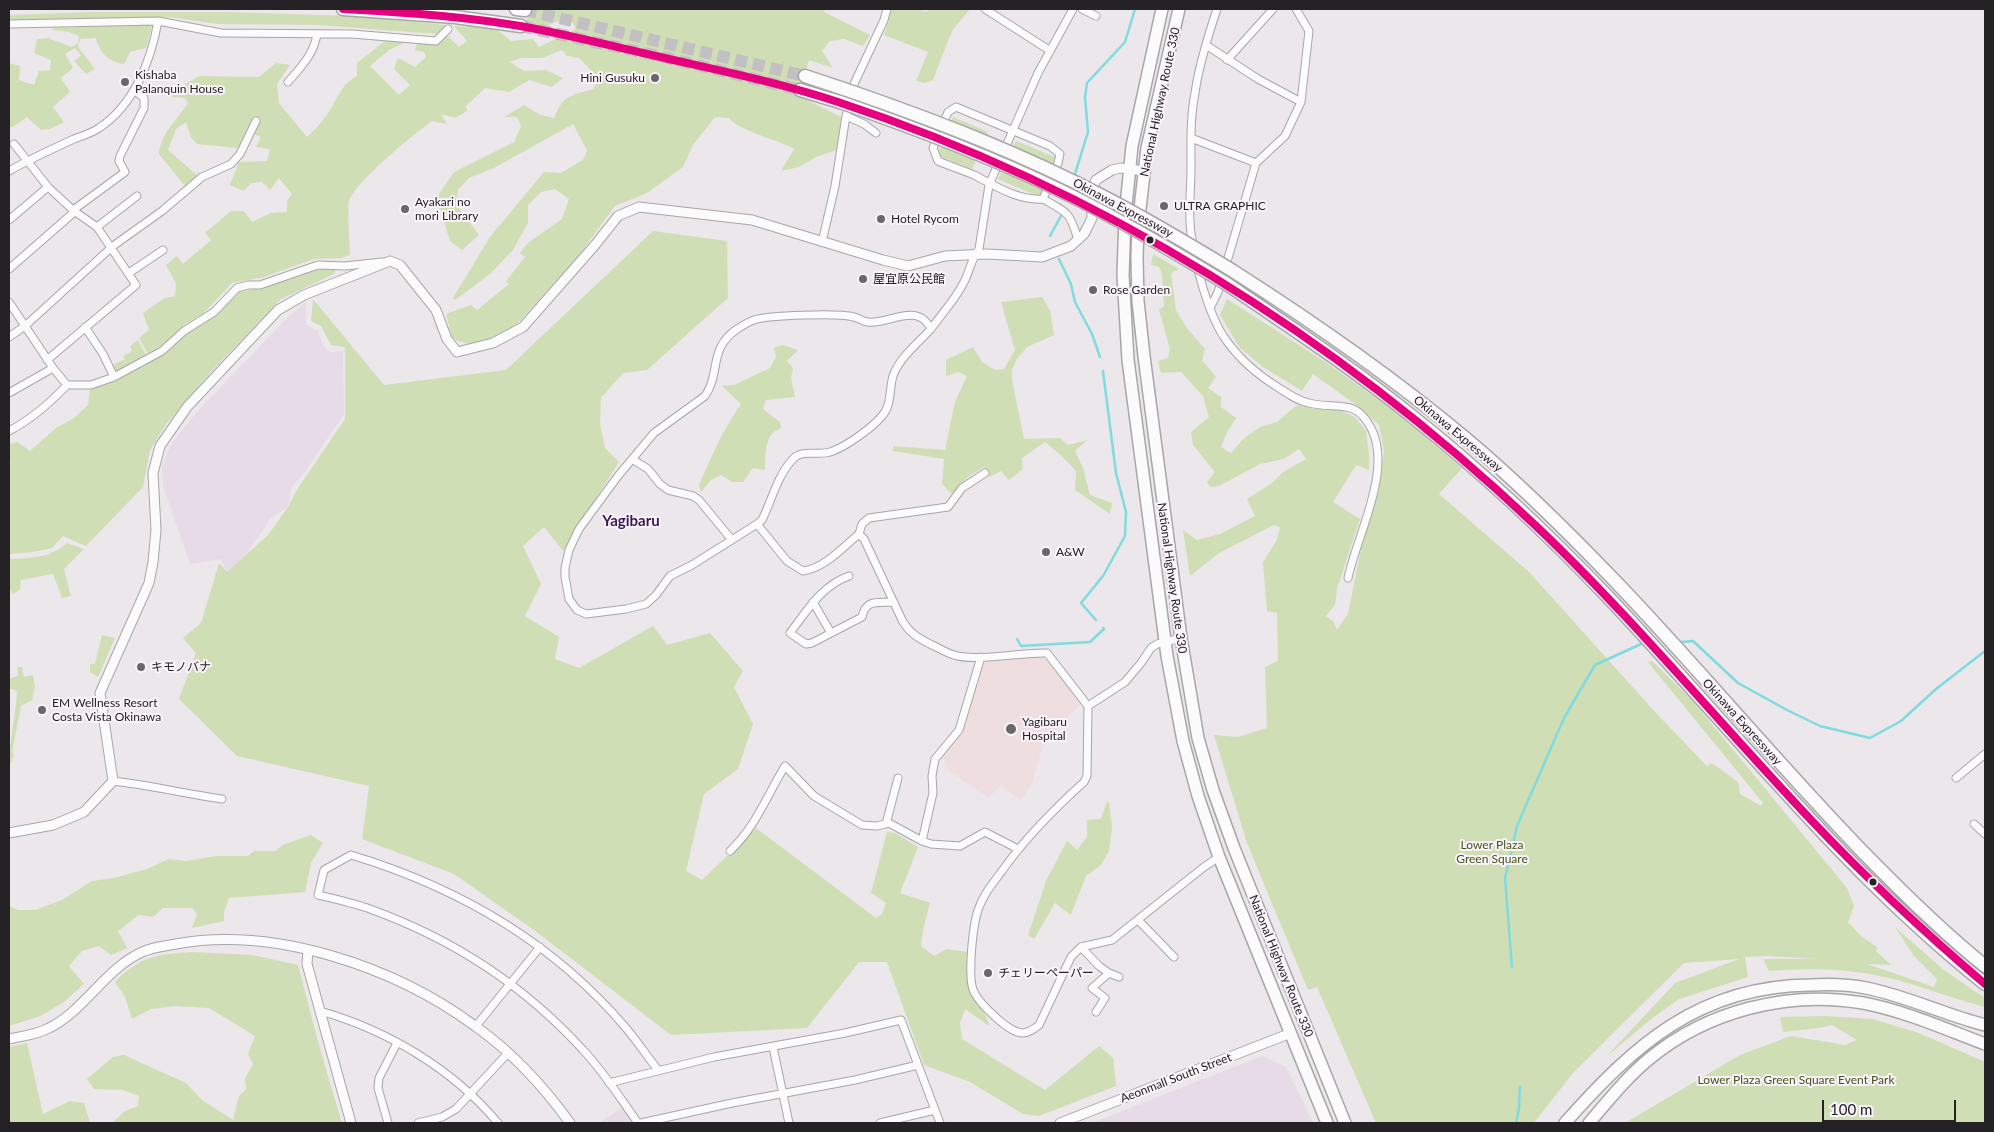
<!DOCTYPE html>
<meta charset="utf-8">
<style>
body{margin:0}
#map{position:relative;width:1994px;height:1132px;overflow:hidden;background:#ebe7eb;font-family:Lato,sans-serif}
canvas{display:block}
.frame{position:absolute;inset:0;border:10px solid #252225;pointer-events:none}
.scale{position:absolute;left:1822px;top:1100px;width:134px;height:22px;box-sizing:border-box;border:2px solid #252225;border-top:0;padding-left:6px;font-size:15px;line-height:18px;white-space:nowrap;color:#252225;-webkit-text-stroke:4px #fbf3fa;paint-order:stroke}
</style>
<div id="map">
<canvas width="1994" height="1132"></canvas>
<div class="frame"></div>
<div class="scale">100 m</div>
</div>
<script>
const ctx = document.querySelector('canvas').getContext('2d');
ctx.lineJoin = 'round';
function fill(path, color) { ctx.fillStyle = color; ctx.fill(path, 'evenodd'); }
function stroke(path, color, width, dash) { ctx.strokeStyle = color; ctx.lineWidth = width; ctx.lineCap = dash ? 'butt' : 'round'; ctx.setLineDash(dash || []); ctx.stroke(path); }
function write(font, color, halo, rows, align = 'center') {
  ctx.font = font + ' Lato,"Noto Sans JP",sans-serif'; ctx.lineWidth = 4; ctx.setLineDash([]); ctx.textBaseline = 'middle'; ctx.strokeStyle = halo; ctx.fillStyle = color; for (const [text, x, y, turn = 0] of rows) {
    ctx.save(); ctx.translate(x, y); ctx.rotate((+turn || 0) * Math.PI / 180); ctx.textAlign = isNaN(turn) ? turn : align; if (halo) ctx.strokeText(text, 0, 0); ctx.fillText(text, 0, 0); ctx.restore();
  }
}
fill(new Path2D(`
 M306 302V325L318 331 323 345 329 352 343 351 344 414 305 472 291 488 288 507 271 518 245 556 227 572 221 559 190 564 163 486 162 465 172 443 196 413 285 320Z
 M1262 1056 1286 1067 1313 1123H1092Z
 M622 1108 632 1123H599Z`), '#e6dbe6');
fill(new Path2D(`
 M1036 656 1044 659 1065 681 1081 705 1069 715 1042 749 1032 783 1021 800 1001 786 988 798 949 771 942 756 965 727 981 664 983 660Z`), '#efdedf');
fill(new Path2D(`
 M528 9H825L824 12 870 35 863 46 844 39 830 41 822 51 833 68 809 60 799 96 841 117 837 150 816 157 799 167 781 171 794 149C779 140 737 130 729 118L715 117 693 145 683 167 647 193 615 206 577 258 515 326 486 342 470 344 458 341 452 337 446 314 471 305 477 310 509 284 506 281 525 257 520 253 528 243 562 219 569 199 555 189 541 192 528 205V223L513 250 490 274 455 300 453 298 490 237 544 172 561 173 584 159 587 150 573 124 494 168 469 178 458 190 456 204 479 235 462 250 450 241 440 209 435 200 454 172 514 142 521 126 517 117H504L524 105 540 115 554 118C564 94 570 96 593 89L599 78 579 58 567 56 562 50 542 58H521L510 62 524 71 546 70 563 78 552 87 529 80 509 92 485 88 466 106 467 111 455 118 441 114 447 124 432 121C415 133 354 183 349 201 347 210 350 244 350 255L341 258 314 259 264 277 232 283 204 313 185 324 165 343 148 354 139 338 149 330 143 313 165 298 175 296 176 283 166 265 177 256 183 264 211 240 205 233 231 211H244L252 222 271 213 287 212V201L292 194 279 178 270 190 262 182 252 183 243 191 230 185 239 162 267 161 270 149 256 147 261 137 247 131 238 148 197 144 191 137 186 122 176 129 168 150 198 176 185 186 159 154C160 134 178 119 188 103L185 98 172 97 171 93 199 76 259 77 276 63 290 65 277 84 279 103 307 137C318 127 327 116 334 103 342 90 343 84 357 76V63L385 41 406 42 389 50 370 66 399 95 410 85 394 69 398 58 415 67 426 57 424 52 415 50 417 44H437L448 36 459 47 467 41 454 26 495 28 511 41 533 39 539 47 576 29 569 17 543 27 526 25Z
 M892 9H915L927 12 929 9H970L952 31 933 80 925 83 916 81 928 52 884 35Z
 M93 12H227L355 16 446 25 437 34 318 25 218 24 170 17 9 20V15Z
 M152 25 146 48 130 52 124 64C108 61 100 54 96 38L80 39 78 47 95 69 86 74 74 61 81 56 75 48 65 54 73 68 61 78 70 92 53 107 64 122 50 129 41 130 27 117 13 127H9V63L20 66 19 80 34 85 39 71 50 70 51 60 34 53 37 39 48 38 72 47 78 43 79 36 69 32 52 30 53 28Z
 M953 117 988 132 972 169 937 155Z
 M1016 141 1057 158 1040 197 998 179Z
 M653 231 727 241 728 298 647 370 623 373 601 398 600 424 605 448 619 462 563 551 544 527 523 546 541 584 525 616 559 637 555 659 579 668 653 626 667 645 710 633 743 671 734 687 753 724 738 769 704 794 686 871 702 880 756 828 876 918 882 914 886 903 871 893 887 832 895 833 918 847 900 893 930 903 923 930 921 946 934 956 947 949 967 952C967 969 966 983 975 998 980 1009 987 1014 989 1026L965 1009 960 1023 962 1039 1045 1090 1099 1046 1113 1058 1116 1086 1039 1116 1023 1114 970 1082 924 1065 887 962H859L807 1028 671 1035 534 930 454 874 362 839 369 786 237 756 179 699 196 653 183 638 201 623 219 563 227 572 268 535 288 507 296 491 345 419V347L331 345 321 326 311 321 313 299 384 385 506 370Z
 M1153 254 1179 269 1171 273 1176 310 1186 327 1205 349 1202 360 1216 377 1208 388 1221 397V407L1236 418 1226 434 1221 447 1231 453 1243 439 1260 427 1277 422 1297 405 1314 409 1336 408 1355 417 1366 431 1369 454V470L1356 465 1333 502 1360 519 1337 589 1335 605 1326 616 1334 622 1337 630 1348 614 1363 539 1379 490 1384 451 1379 425 1359 407 1313 374 1302 391 1263 367 1240 348 1220 315 1227 299 1327 363 1400 415 1462 468 1439 494 1529 572 1656 713 1707 766 1712 763 1738 782 1740 794 1761 806 1763 803 1648 662 1652 661 1692 700 1847 888 1854 906 1848 922 1861 936 1878 948 1876 951 1891 965 1867 964 1934 987 1937 979 1914 956 1895 927 1944 970 1985 998V1007C1942 996 1900 977 1856 972 1827 968 1798 969 1769 971L1763 959H1818L1766 956 1745 957 1748 977 1679 999 1651 1019 1605 1058 1675 983 1739 959 1684 963 1572 1074 1534 1123H1376L1317 987 1308 990 1247 843 1214 735 1238 737 1267 728 1265 667 1278 661 1277 613 1267 611 1263 562 1277 540 1280 527 1274 525 1219 553 1190 576 1183 530 1197 540 1220 534 1255 516 1247 499 1272 483 1283 472 1306 459 1299 449 1284 459 1260 464 1219 486 1210 487 1207 482 1215 472 1193 445 1191 432 1209 417 1203 396 1181 372 1161 373 1158 361 1168 358 1170 349 1159 310 1164 306 1162 274 1159 267 1151 265Z
 M318 269H336L334 274 281 299 210 373 167 423 150 450 143 487 86 546 63 536 52 548 34 552 9 554V465L11 463 9 457V444L17 442 30 451 56 428 74 418 88 405 90 388 114 380 163 352 188 333 215 315 238 292 261 288Z
 M1042 297 1050 311 1054 335 1027 347 1017 359 1012 369V380L1024 439 1060 438 1068 445 1087 440 1075 451 1083 468 1090 495 1112 503 1110 514 1075 490 1076 471 1063 457 1045 442 1022 458 1023 469 1009 480 1001 471 990 477 984 467 969 476 952 494 942 484 944 459 893 451V446L945 450 955 402 967 376 958 372 946 376V360L973 347 982 362 995 370 1004 369 1015 350 1001 302Z
 M138 340 146 355 116 372 113 365 125 359 123 356 132 351 130 346Z
 M783 345 798 350 787 361 793 368 791 378 795 397 766 400 763 409 780 422 781 428C763 435 766 454 765 470L753 468 743 482H732L721 475 711 480 701 492 699 485C712 456 723 429 741 404L722 386 734 385 770 368 776 357 774 348Z
 M67 543 84 549 64 569 71 596 62 598 53 574 21 580 20 590 13 594 9 588V559C31 558 50 558 67 543Z
 M102 635 115 638 98 677 90 672V664H95Z
 M18 667H22L24 677 33 675 35 687 32 700 21 706 12 752 14 755 9 767C9 741 16 717 17 691L9 688V679L18 676Z
 M1109 801 1112 828 1109 851 1101 865 1086 876 1071 915 1055 903 1034 939 1028 935 1046 881 1067 841 1077 850 1087 837V820L1101 819 1106 804Z
 M311 835 323 843 311 863 305 892 229 898 224 912V921L192 928 197 914 192 908H163L153 917 139 915 118 931 127 948 111 955 99 946 82 951 69 966 84 984 64 1002 40 1016 9 1026V906L18 910H35L62 900 92 881 114 878 147 869 169 859 186 861 216 856H248L254 851H275L285 844Z
 M192 952 253 955 298 965 320 1049 342 1123H112L125 1111 138 1106 139 1096 123 1090 94 1089 87 1079 113 1057 124 1055 186 1083 202 1100 233 1120 239 1096 246 1089 245 1078 253 1064 248 1054 255 1036 209 1008 175 1006 151 1009 132 1019 125 997 115 982C140 956 158 954 192 952Z
 M1826 1016 1873 1019 1919 1033 1985 1062V1123H1625L1740 1055 1791 1036 1845 1045 1857 1040 1832 1025 1819 1028 1783 1032 1780 1017Z
 M27 1043 43 1114 70 1101 84 1103 90 1123H9V1047Z`), '#d0deb6');
stroke(new Path2D(`
 M1074 177 1088 132 1085 97 1087 83 1125 42 1135 9
 M1050 236 1062 214
 M1059 259 1071 284 1075 302 1092 334 1100 357
 M1096 620 1081 603 1103 576 1125 536 1126 512 1116 473 1103 371
 M1017 639 1021 646 1090 642 1104 629 1103 628
 M1681 642 1693 641 1738 683 1787 710 1820 726 1870 738 1901 721 1936 689 1985 651
 M1512 967 1505 878 1517 826 1564 718 1595 665 1641 644
 M1516 1123 1519 1108 1520 1087`), '#80dbe0', 2.5);
stroke(new Path2D(`
 M525 10 805 76
 M521 26 668 58 800 90`), '#c3c0c3', 12, [12, 6]);
const minor = new Path2D(`
 M985 9 1049 50
 M1073 9 1038 73 989 185 979 249C971 259 970 271 964 282 956 299 942 313 931 329 928 323 924 318 917 316 902 312 884 324 868 322 863 322 859 318 854 317 839 313 769 315 754 320 748 322 742 326 737 329 708 349 721 373 705 396L654 433 618 476 579 529 569 550 565 568V577L569 599 577 610 586 614 626 609 646 604 656 595 670 576 692 565 757 524 787 561 803 571C825 568 843 547 859 534L864 539 903 622C910 633 918 638 930 644 937 647 943 651 951 654 973 663 1020 652 1047 653L1088 706 1087 776 1084 782C1054 809 1026 837 1002 871 993 883 983 895 978 910 973 925 967 978 974 992 980 1004 1008 1032 1022 1033 1029 1033 1034 1029 1039 1025L1071 957 1081 947 1112 940 1204 867 1219 857
 M1082 9 1096 16
 M1217 9C1208 36 1199 64 1195 93 1190 118 1191 143 1191 168 1191 189 1188 212 1191 233 1195 264 1208 315 1226 340 1240 360 1258 375 1279 388 1288 394 1298 401 1309 403 1336 410 1355 397 1371 428 1393 470 1357 535 1348 578
 M9 24 158 21 221 33 352 34 436 41 448 29
 M1206 45 1258 79 1301 102
 M1227 60 1273 9
 M288 82C301 67 314 54 317 34
 M846 116 864 124 876 133
 M1191 138 1256 163 1285 136 1301 102 1309 31 1296 9
 M14 144 48 187 74 211 97 227 136 285 47 360
 M9 171C30 159 52 149 74 139 82 136 92 133 99 128 134 105 151 61 158 21
 M1043 199C1018 201 996 186 974 175 962 170 950 166 938 161L933 148 948 112 956 107 1050 146 1060 154 1058 163 1043 199C1068 213 1070 212 1078 240
 M9 220 48 187
 M97 227 137 196
 M822 242 835 186 846 116 854 84 884 20 887 9
 M9 269 72 214 76 208 125 172 119 161 120 156 144 108V98L134 90
 M129 273 163 250
 M9 302 53 368 67 385H91L114 377 162 351 184 331 214 312 237 288 248 285H260L318 265 345 266 382 262
 M1210 308 1218 292 1256 163
 M85 327 103 354 114 377
 M9 337 25 326 113 246 162 211 202 177 231 164 240 154 256 121
 M9 393 53 368
 M9 431C32 419 49 404 67 385
 M632 459 648 469 660 484 668 490 693 496 699 500 732 540
 M757 524 762 520C772 500 777 476 793 459 803 448 820 457 833 451 848 445 872 428 882 416 892 405 889 389 893 376 899 358 919 342 931 329
 M859 534 862 524 869 518 948 507 962 488 985 473
 M849 576C822 585 806 612 790 633L806 644 812 643 862 617C866 599 877 603 892 602
 M813 602 831 633
 M981 657 959 730 935 759 932 776 933 793 922 841 931 844 960 846 985 832 1018 849
 M1088 706 1125 682 1141 663 1151 648 1157 644 1181 638
 M1956 778 1985 754
 M113 781C150 785 185 794 222 799
 M886 824 898 778
 M1974 824 1985 834
 M730 851C757 825 766 797 785 766L814 796 862 825 877 826 889 823 922 841
 M1138 920 1174 957
 M1081 947 1099 966 1109 973 1092 988 1105 998 1096 1012
 M1109 973 1119 977
 M320 1011C387 1030 453 1069 498 1123
 M476 1026 540 947
 M773 1047 789 1123
 M609 1083 714 1057 845 1033 901 1020 940 1123
 M388 1123 378 1088 379 1078 397 1043
 M418 1123 442 1117 456 1109 508 1053
 M638 1123C620 1098 604 1072 583 1050 523 984 453 939 370 909 353 903 335 899 318 895L324 870 351 855C457 887 553 942 626 1028 637 1041 647 1056 658 1070
 M641 1123 732 1103 855 1080 918 1065
 M880 1123 935 1110`);
const tertiary = new Path2D(`
 M9 833 53 825 84 812 113 781 100 693 149 583 153 562 156 530 153 473 160 446 187 407 278 310 304 295 390 261 400 265 436 310 447 339 457 352 493 343 523 327 595 245 618 216 639 207 752 220 883 260 908 266 945 256 987 254 1042 257 1071 246 1084 234 1092 218 1091 192 1096 180 1112 170 1121 168 1144 171
 M308 950 307 964 351 1123
 M9 1039C22 1036 36 1035 49 1028 84 1011 105 969 142 952 153 947 165 946 176 944 275 926 395 967 475 1026 512 1052 544 1087 570 1123
 M1060 1123 1291 1033`);
const primary = new Path2D(`
 M1565 1123C1634 1045 1699 986 1810 985 1829 984 1847 984 1866 988 1907 996 1945 1015 1985 1025
 M1589 1123C1608 1101 1626 1078 1649 1059 1707 1011 1788 990 1863 1003 1905 1011 1945 1029 1985 1044`);
const trunk = new Path2D(`
 M1162 9 1132 146 1125 216 1123 275 1128 360 1167 656 1183 741 1198 796 1219 857 1327 1123
 M1179 9 1147 148 1138 226 1137 258 1138 301 1144 356 1181 638 1198 738 1213 790 1234 848 1345 1123`);
const motorway = new Path2D(`
 M343 9 455 17 521 26
 M516 9 525 10
 M805 76 844 89
 M800 90 840 102
 M1233 271C1313 322 1391 376 1464 437 1518 482 1568 532 1617 583 1700 670 1777 763 1861 850 1900 890 1941 931 1985 966
 M1227 284C1290 327 1354 369 1413 417 1482 472 1547 533 1608 597 1732 728 1843 871 1985 984`);
stroke(minor, '#a8a6a8', 9);
stroke(tertiary, '#a8a6a8', 11);
stroke(primary, '#a8a6a8', 14);
stroke(trunk, '#a8a6a8', 14);
stroke(motorway, '#a8a6a8', 15);
stroke(minor, '#fcfbfc', 7);
stroke(tertiary, '#fcfbfc', 9);
stroke(primary, '#fcfbfc', 11);
stroke(trunk, '#fcfbfc', 11);
stroke(motorway, '#fcfbfc', 12);
const motorwayBridge = new Path2D(`
 M844 89C934 120 1023 154 1108 199 1150 221 1192 246 1233 271
 M840 102C912 127 986 155 1055 188 1114 216 1171 250 1227 284`);
stroke(motorwayBridge, '#a8a6a8', 15, []);
stroke(motorwayBridge, '#fcfbfc', 12);
stroke(new Path2D(`
 M343 9C402 12 462 16 520 26 566 34 611 46 656 56 717 70 778 82 838 102 1099 188 1336 336 1535 525 1633 618 1719 723 1812 821 1867 879 1924 932 1985 984`), '#e5007d', 8);
for (const [x, y, r, color] of [
 [655,78,5,"#6a676a"],
 [125,82,5,"#6a676a"],
 [1164,206,5,"#6a676a"],
 [405,209,5,"#6a676a"],
 [881,219,5,"#6a676a"],
 [1150,240,4.5,"#252225"],
 [863,279,5,"#6a676a"],
 [1093,290,5,"#6a676a"],
 [1046,552,5,"#6a676a"],
 [141,667,5,"#6a676a"],
 [42,710,5,"#6a676a"],
 [1011,729,6,"#6a676a"],
 [1873,882,4.5,"#252225"],
 [988,973,5,"#6a676a"]
]) { const dot = new Path2D(); dot.arc(x, y, r, 0, 2 * Math.PI); ctx.fillStyle = color; ctx.fill(dot); stroke(dot, '#fbf3fa', 2); }
write('12px', '#252225', '#fbf3fa', [
 ["Kishaba",135,75],
 ["Palanquin House",135,89],
 ["Hini Gusuku",645,78,"right"],
 ["Ayakari no",415,202],
 ["mori Library",415,216],
 ["ULTRA GRAPHIC",1174,206],
 ["Hotel Rycom",891,219],
 ["屋宜原公民館",873,279],
 ["Rose Garden",1103,290],
 ["A&W",1056,552],
 ["キモノバナ",151,667],
 ["EM Wellness Resort",52,703],
 ["Costa Vista Okinawa",52,717],
 ["Yagibaru",1022,722],
 ["Hospital",1022,736],
 ["チェリーペーパー",998,973]
], 'left');
write('12px', '#252225', '#fbf3fa', [
 ["National Highway Route 330",1160,102,-78],
 ["Okinawa Expressway",1123,208,28],
 ["Okinawa Expressway",1458,434,40],
 ["National Highway Route 330",1172,578,82],
 ["Okinawa Expressway",1742,722,48],
 ["National Highway Route 330",1281,966,68],
 ["Aeonmall South Street",1176,1078,-21]
]);
write('12px', '#41551b', '#fbf3fa', [
 ["Lower Plaza",1492,845],
 ["Green Square",1492,859],
 ["Lower Plaza Green Square Event Park",1796,1080]
]);
write('bold 15px', '#361952', '#fbf3fa', [
 ["Yagibaru",631,521]
]);
</script>
